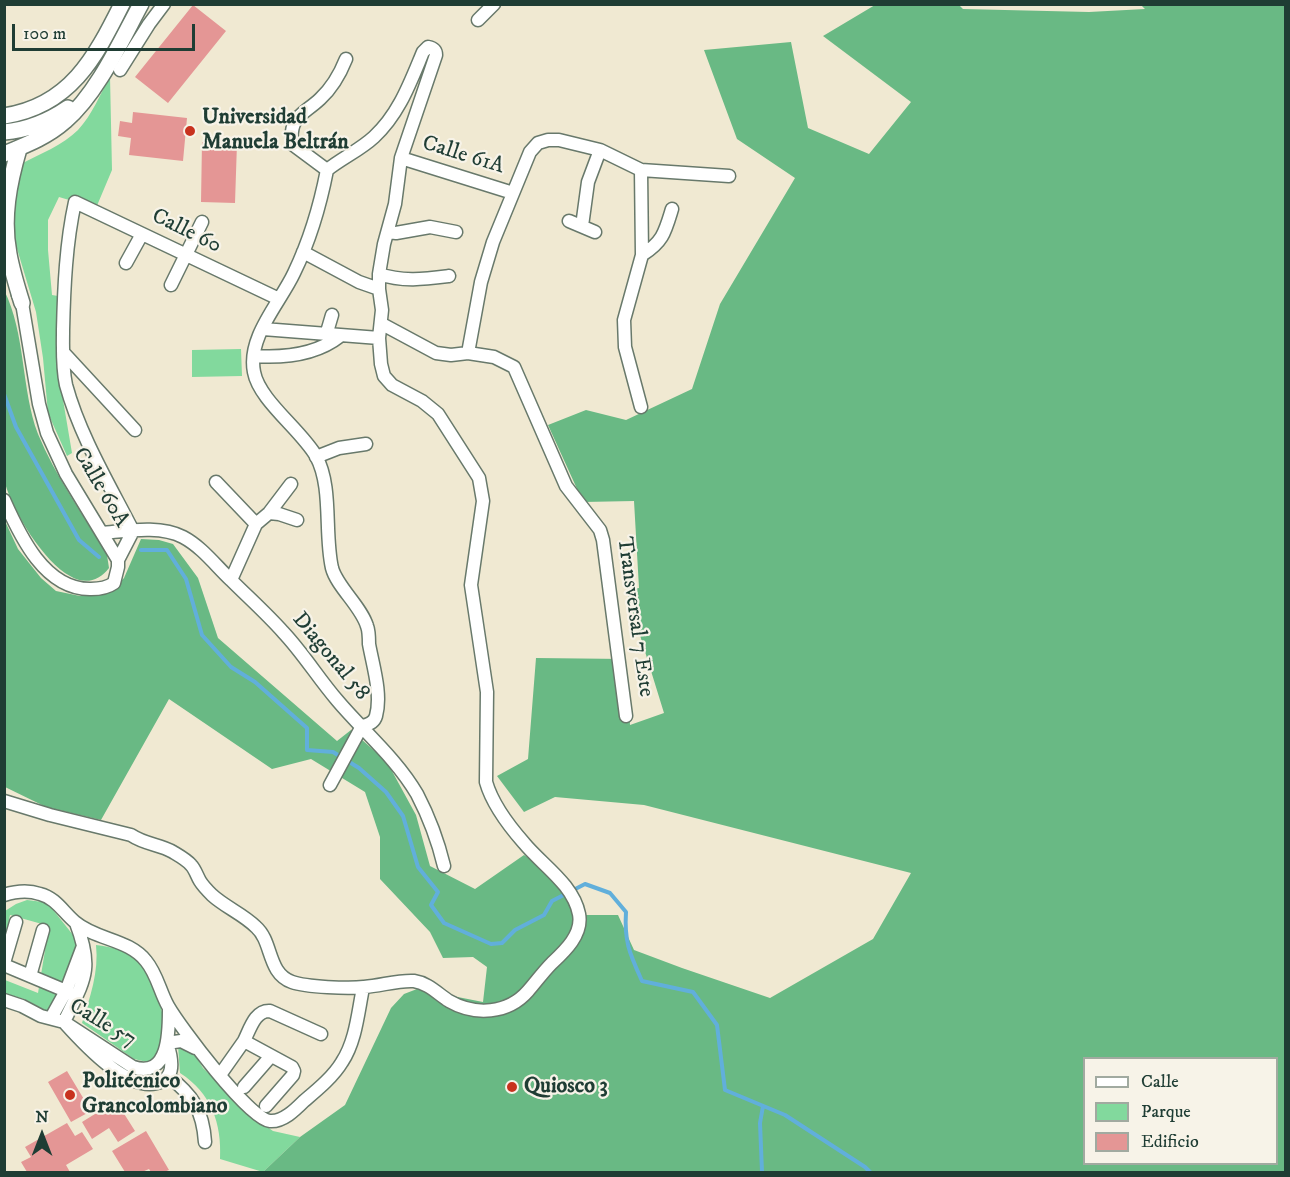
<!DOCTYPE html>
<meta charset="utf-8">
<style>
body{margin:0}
#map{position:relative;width:1290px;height:1177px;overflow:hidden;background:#f0e9d2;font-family:"IM FELL DW Pica",serif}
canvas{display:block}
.frame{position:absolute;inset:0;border:6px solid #1f3d34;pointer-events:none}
.legend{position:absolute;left:1083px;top:1057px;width:195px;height:108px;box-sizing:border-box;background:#f7f3e8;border:2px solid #a1aaa0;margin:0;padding:8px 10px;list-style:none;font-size:18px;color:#1f3d34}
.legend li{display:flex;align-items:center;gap:12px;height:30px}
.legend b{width:30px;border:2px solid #a1aaa0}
.north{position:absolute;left:12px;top:1105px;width:60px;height:60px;-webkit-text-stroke:4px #f7f3e8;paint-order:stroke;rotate:0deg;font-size:16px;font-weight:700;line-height:24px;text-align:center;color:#1f3d34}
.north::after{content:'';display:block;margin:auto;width:21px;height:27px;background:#1f3d34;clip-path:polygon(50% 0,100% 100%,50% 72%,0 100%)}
.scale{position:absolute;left:12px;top:24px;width:183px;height:27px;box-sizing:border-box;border:3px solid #1f3d34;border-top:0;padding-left:8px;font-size:18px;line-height:21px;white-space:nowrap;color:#1f3d34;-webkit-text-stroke:4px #f7f3e8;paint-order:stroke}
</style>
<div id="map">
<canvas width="1290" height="1177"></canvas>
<div class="frame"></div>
<ul class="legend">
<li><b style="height:8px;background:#fff"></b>Calle</li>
<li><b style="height:16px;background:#82d99d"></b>Parque</li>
<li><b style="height:16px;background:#e49695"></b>Edificio</li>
</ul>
<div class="north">N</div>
<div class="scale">100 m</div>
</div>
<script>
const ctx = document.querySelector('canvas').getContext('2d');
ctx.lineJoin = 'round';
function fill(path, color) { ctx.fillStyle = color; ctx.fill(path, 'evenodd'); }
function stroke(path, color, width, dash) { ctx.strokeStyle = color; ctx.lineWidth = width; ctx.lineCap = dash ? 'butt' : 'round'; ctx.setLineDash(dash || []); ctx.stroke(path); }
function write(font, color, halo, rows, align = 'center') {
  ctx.font = font + ' "IM FELL DW Pica",serif'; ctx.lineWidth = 4.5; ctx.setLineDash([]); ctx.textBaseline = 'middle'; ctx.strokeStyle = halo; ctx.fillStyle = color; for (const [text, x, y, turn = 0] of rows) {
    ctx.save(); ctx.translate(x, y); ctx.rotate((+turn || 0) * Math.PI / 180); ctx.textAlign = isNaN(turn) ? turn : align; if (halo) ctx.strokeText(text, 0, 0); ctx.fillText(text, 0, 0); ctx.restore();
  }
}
fill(new Path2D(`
 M110 76 112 170 96 208 59 197 48 220V250L52 295 58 296V360L61 388 72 453 67 456 48 413 43 358 36 312 15 242 13 224 15 192 21 164C40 154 63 145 78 130 92 115 101 93 110 76Z
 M241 349 242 376 192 377V350Z
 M27 900 43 902 50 906 77 940 78 952 51 1013 24 999 4 993 5 980 38 993 49 926 10 915 5 940V911L16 904Z
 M96 945C111 947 127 950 140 961 155 974 168 1024 164 1044 163 1050 158 1056 155 1061L147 1062 134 1059 82 1023C90 997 99 972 96 945Z
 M178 1046 194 1053 203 1068 263 1124 273 1131 300 1137 263 1172 220 1159C222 1123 211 1093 180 1073Z`), '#82d99d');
fill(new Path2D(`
 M958 4 963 9 1089 12 1145 9 1140 4 1285 5V1172H263L300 1137 345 1105 391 1008 404 994 417 989 483 1002 487 967 473 957 443 958 430 932 380 879V837L365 792 311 759 272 769 169 699 101 820 46 807 5 787 4 519 18 549 41 578 56 591 80 596 111 592 124 578 141 539 159 540 173 544 198 578 218 638 337 741 351 730 387 762 416 815 430 866 475 889 524 855 568 884 585 915H618L634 950 682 968 770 998 873 939 911 873 644 805 555 797 524 812 497 776 528 759 536 658 625 659 630 725 664 713 626 590 639 588 634 501 583 502 548 425 586 410 626 420 692 389 720 304 795 178 737 139 704 50 791 42 808 128 869 154 911 102 823 36 875 5ZM1084 1058H1276V1164H1084Z
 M4 290C26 334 21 389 38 434 55 476 84 515 107 555L109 568C99 581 85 585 70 576 44 562 13 512 5 483 1 469 5 444 5 428 5 382 5 336 4 290Z`), '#69b984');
stroke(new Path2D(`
 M4 394 16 427 79 540 99 557
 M141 550H167L186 579 202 635 231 667 255 682 307 728V750L333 752 359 768 386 792 403 816 418 867 438 892 431 905 444 923 491 944 502 943 515 930 544 915 552 901 585 884 610 893 626 912C624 942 630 954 642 981L693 992 717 1025 725 1090 785 1115 865 1167 870 1172
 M762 1172 760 1123 763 1106`), '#61afdb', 4);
fill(new Path2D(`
 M193 5 226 31 168 103 135 77Z
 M133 112 187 118 183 161 129 155 131 138 118 136 120 121 132 123Z
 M202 142 237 143 235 203 201 202Z
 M67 1071 91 1111 71 1122 48 1082Z
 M116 1101 135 1131 118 1142 109 1128 92 1139 82 1122Z
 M67 1123 75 1136 82 1132 93 1149 66 1165 70 1172H27L21 1162 31 1157 25 1147Z
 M146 1131 169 1170 164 1172H151L149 1169 142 1172H125L112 1151Z`), '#e49695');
const minor = new Path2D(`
 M478 20 494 4
 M120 70 149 24 164 4
 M401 158 513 193
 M327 170 292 144C289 116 303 115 320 99 332 88 340 74 346 59
 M569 221 595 232
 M582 226 588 182 600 150
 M388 232 396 233 430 227 456 232
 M303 252 359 282 379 289
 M642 255C663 242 665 232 672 209
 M126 263 142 234
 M379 274C402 282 425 279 449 276
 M171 285 202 222
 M382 324 436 353 451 355 468 353 494 357 514 367 566 486 600 530 603 540 626 716
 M263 329 379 338
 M327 332 332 315
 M63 352 135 430
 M468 353 481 282 493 242 530 152 538 143 548 140H559L600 150 641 170 729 176
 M254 356C283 358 316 355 340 336
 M641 407 625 347 624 320 642 255 641 170
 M316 457 339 448 366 444
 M216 482 256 524
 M4 500C20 536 45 590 91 589 100 589 107 588 114 583L118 567V560L66 474 47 433 39 404 22 303 18 295
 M269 513 279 514 297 520
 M133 531C109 484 80 436 66 385 62 367 63 348 63 330 64 287 66 243 75 202L279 299
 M102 533C127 531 160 525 183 537 202 547 216 566 231 580 248 597 267 614 283 632 303 653 318 678 337 700 363 731 396 758 417 794 429 817 438 841 444 866
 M118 560 133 531
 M231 580 256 524 269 513 291 484
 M4 801 50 815 131 835C146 845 160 844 173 852 178 855 187 860 191 865 195 869 197 876 200 881 203 886 208 891 212 895 225 907 243 914 256 927 273 942 267 973 292 982 306 987 349 989 364 987 381 986 397 980 414 981 428 983 438 994 449 1001 475 1016 508 1014 528 991 536 982 543 972 552 963 565 951 583 934 579 914 573 884 542 865 524 843 509 826 492 803 486 782L487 692 471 585 483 501 479 478 438 414 422 401 392 385 384 376 381 364 379 338 382 310 379 289V274L384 244 395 204 401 158 436 55C436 50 433 48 428 47L423 52C410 83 399 114 374 137 360 150 342 158 327 170 320 206 310 240 294 273 280 303 247 337 254 372 259 400 301 430 316 456 333 487 324 533 332 568 337 587 361 606 367 626 369 631 369 638 369 644 373 666 382 694 376 716 374 723 368 725 362 726L330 785
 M4 895C17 891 28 890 40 894 56 898 63 912 75 922 96 940 129 939 146 961 157 974 160 992 168 1006 180 1027 249 1119 270 1121 283 1122 295 1110 304 1101 317 1090 333 1077 342 1062 356 1041 358 1012 363 988
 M76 923C94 970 84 980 64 1022 82 1042 131 1097 162 1081 176 1075 171 1055 167 1043L181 1041 195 1048
 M4 963 16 922
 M4 965 66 991
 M30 976 43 930
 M4 1000 22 1006 41 1016 64 1022 133 1067C170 1079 169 1030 169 1008
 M51 1018 66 991 83 946
 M244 1041C250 1029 255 1010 270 1011L321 1034
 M220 1075 244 1041 292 1067 294 1071 293 1075 266 1106
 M168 1076C193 1095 203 1111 205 1142
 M244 1087 271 1056`);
const major = new Path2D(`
 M4 116C70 106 95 58 122 4
 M4 132C28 130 49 121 68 108
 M19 149C9 183 2 218 9 254 12 271 17 287 22 303
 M4 154C26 145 47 137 65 121 97 94 121 41 141 4`);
stroke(minor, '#68796b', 15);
stroke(major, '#68796b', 18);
stroke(minor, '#fff', 12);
stroke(major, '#fff', 15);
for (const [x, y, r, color] of [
 [190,131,6,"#c8321e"],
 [512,1087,6,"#c8321e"],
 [70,1095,6,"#c8321e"]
]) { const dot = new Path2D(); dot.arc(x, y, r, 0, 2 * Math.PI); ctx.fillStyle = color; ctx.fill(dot); stroke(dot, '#f7f3e8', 2); }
write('bold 22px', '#1f3d34', '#f7f3e8', [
 ["Universidad",202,118],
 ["Manuela Beltrán",202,143],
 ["Politécnico",82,1082],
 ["Grancolombiano",82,1107],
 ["Quiosco 3",524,1087]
], 'left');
write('22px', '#1f3d34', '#f7f3e8', [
 ["Calle 61A",463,156,17],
 ["Calle 60",186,232,26],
 ["Calle 60A",100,488,59],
 ["Transversal 7 Este",634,617,82],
 ["Diagonal 58",330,657,50],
 ["Calle 57",102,1024,31]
]);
</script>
